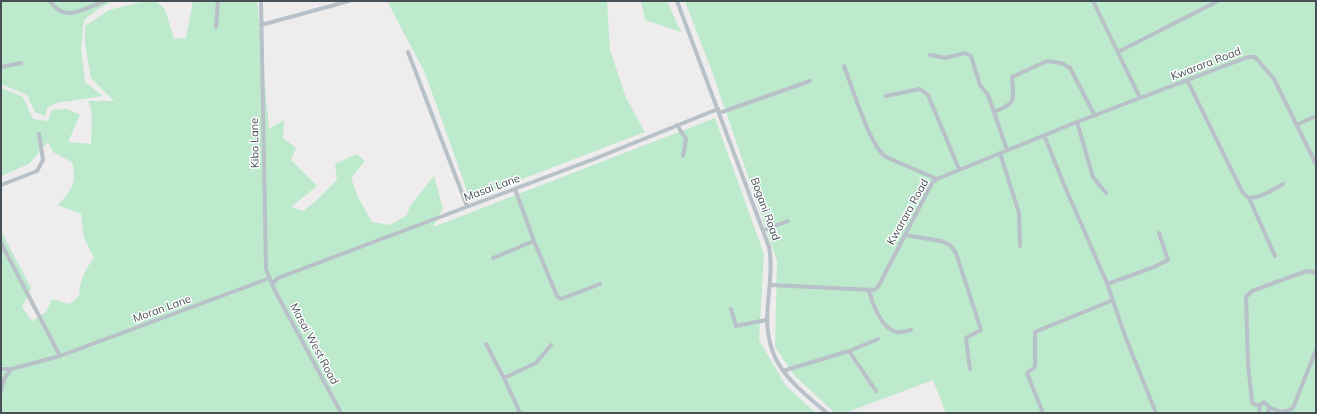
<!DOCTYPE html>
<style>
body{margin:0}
#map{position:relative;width:1317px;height:414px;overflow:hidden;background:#eeecec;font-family:Mulish,sans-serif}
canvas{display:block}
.frame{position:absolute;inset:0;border:2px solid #465057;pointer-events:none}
</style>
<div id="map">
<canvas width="1317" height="414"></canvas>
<div class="frame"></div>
</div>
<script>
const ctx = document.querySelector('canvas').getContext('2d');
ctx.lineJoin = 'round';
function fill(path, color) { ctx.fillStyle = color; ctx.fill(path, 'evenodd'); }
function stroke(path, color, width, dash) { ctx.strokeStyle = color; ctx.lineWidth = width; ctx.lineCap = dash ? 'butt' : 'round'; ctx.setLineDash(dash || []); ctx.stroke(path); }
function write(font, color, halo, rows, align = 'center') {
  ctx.font = font + ' Mulish,sans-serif'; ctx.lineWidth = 3; ctx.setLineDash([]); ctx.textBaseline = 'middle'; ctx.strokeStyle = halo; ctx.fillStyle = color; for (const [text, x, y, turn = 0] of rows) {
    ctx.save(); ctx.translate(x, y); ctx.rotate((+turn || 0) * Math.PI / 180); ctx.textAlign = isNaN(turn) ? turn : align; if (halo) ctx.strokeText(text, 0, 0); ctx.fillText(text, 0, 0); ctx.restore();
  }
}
fill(new Path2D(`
 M1 1H113L98 9 84 20 81 50 85 82 103 96 57 103 47 108 45 116 35 112 27 95 1 84Z
 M145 1H156L165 9 174 39 186 38 193 1H257L269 129 284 120 283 138 296 148 291 160 317 186 291 207 303 211 315 202 337 180 335 164 357 154 365 161 351 178 358 197 372 222 390 225 407 215 410 206 434 176 443 208 433 227 715 118 764 254 759 340 786 386 816 413H1V231L31 288 22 307 32 321 46 312 52 299 70 304 79 296C80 280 84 271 94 258L84 238 81 214 58 205C72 190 77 183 72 162L53 152 48 142 29 164 1 176V88L23 97 33 119 48 121 52 110 67 109 80 115 68 142 91 144 92 116 89 101H114L91 78 85 44V26L109 10Z
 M387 1H607L610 50 626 98 645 132 470 199 425 73Z
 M641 1H667L681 32 645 20Z
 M685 1H1316V413H946L933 380 845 413H835L795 376 775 347 777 261 714 77Z`), '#bde9cd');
stroke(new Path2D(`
 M50 1C65 24 84 8 105 1
 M261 1 266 269 274 289 341 413
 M677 1 769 247C773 265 769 286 768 304 762 360 788 380 827 413
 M1093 1 1140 98
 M261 25 349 1
 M216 27 218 1
 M408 52 467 206
 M1118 52 1218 1
 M930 55 945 58 965 53 971 56 980 85 988 95 994 112
 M844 66C852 86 870 147 886 157L937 179
 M1 67 21 63
 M1187 80 1243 193 1249 198 1257 197 1267 193 1283 184
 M886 96 920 89 928 95 959 169
 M719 113 810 81
 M1077 122 1093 177 1106 193
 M677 125 686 139 683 156
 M1296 125 1316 116
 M1044 135 1065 187 1107 283H1110L1154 267 1168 260 1159 233
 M1007 150 994 112C1018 102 1013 101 1012 77L1047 61 1061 63 1070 68 1095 116
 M1000 153 1019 213 1020 246
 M1 185 37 171 43 160 39 134
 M515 189 534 241 557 296 561 299 600 284
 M1249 198 1275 256
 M764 230 788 221
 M905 235 941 241 950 245 956 253 981 330 966 338 970 369
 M1 243 60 356 270 278
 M493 258 534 241
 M273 283 278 278 594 159 718 109
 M1107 283 1125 336 1156 413
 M770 285 874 290 878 287 932 183 937 179 1077 122 1248 57H1255L1274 79 1316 164
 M869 291C872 303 882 329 896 332 901 333 906 331 911 330
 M731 309 736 326 766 320
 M486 344 504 378
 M849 351 876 391
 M1 369H11
 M783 371 849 351 878 339
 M1 391 4 379 11 369 60 356
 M1260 405H1255L1252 402 1248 363 1246 297 1252 291 1304 272 1309 271 1316 273
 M1269 407C1277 411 1283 414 1293 408L1316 350
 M520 413 504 378 536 363 551 345
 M1043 413 1027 373 1035 367V332L1113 300
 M1259 413 1260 405 1264 402 1269 407 1268 413`), '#b8c1c7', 4);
write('11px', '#465057', '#fff', [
 ["Kwarara Road",1206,64,-21],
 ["Kibo Lane",255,143,-91],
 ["Masai Lane",492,188,-20],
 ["Bogani Road",765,209,70],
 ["Kwarara Road",908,212,-61],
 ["Moran Lane",162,309,-20],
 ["Masai West Road",314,344,62]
]);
</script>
